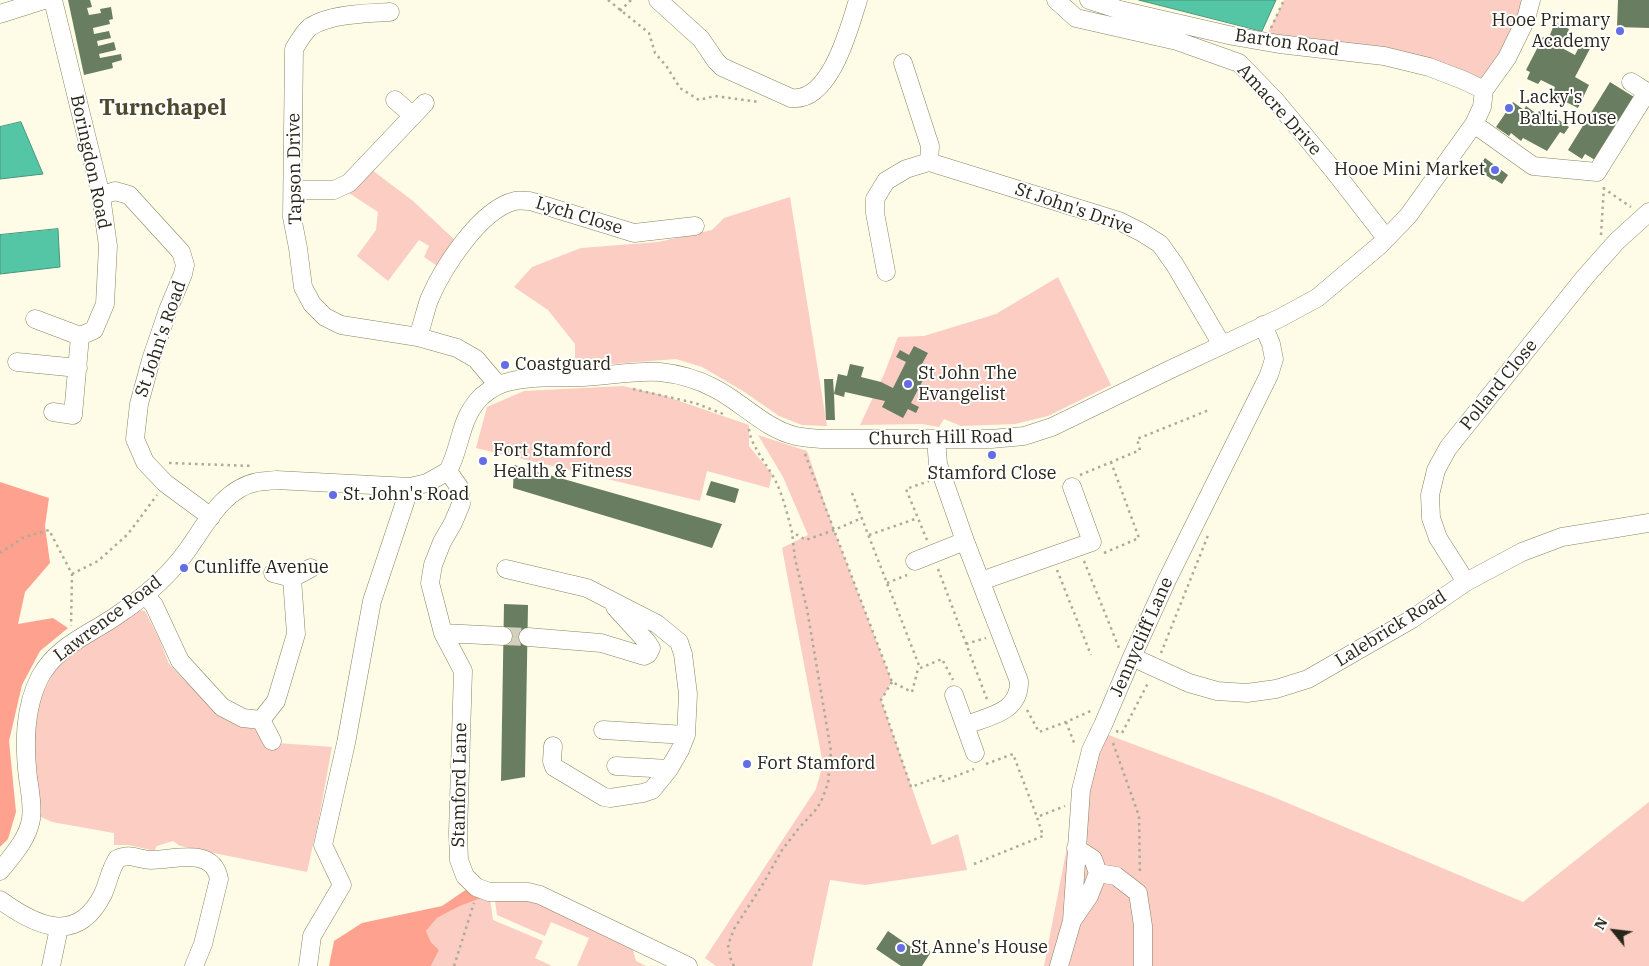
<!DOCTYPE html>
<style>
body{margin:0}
#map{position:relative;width:1649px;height:966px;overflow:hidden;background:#fefce6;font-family:"IBM Plex Serif",serif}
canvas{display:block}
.north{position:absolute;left:1589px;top:906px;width:50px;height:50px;-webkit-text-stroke:4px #fff;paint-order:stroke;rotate:299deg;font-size:14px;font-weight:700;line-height:20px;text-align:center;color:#282618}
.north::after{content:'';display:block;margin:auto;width:18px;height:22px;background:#282618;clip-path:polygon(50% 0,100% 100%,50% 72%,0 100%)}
</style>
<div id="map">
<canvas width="1649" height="966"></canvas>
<div class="north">N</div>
</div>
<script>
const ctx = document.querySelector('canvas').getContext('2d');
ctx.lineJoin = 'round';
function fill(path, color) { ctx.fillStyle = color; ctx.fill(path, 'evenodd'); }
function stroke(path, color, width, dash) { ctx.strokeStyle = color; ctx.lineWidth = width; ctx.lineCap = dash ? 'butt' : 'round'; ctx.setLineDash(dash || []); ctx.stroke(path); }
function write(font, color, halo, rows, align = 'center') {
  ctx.font = font + ' "IBM Plex Serif",serif'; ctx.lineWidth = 4; ctx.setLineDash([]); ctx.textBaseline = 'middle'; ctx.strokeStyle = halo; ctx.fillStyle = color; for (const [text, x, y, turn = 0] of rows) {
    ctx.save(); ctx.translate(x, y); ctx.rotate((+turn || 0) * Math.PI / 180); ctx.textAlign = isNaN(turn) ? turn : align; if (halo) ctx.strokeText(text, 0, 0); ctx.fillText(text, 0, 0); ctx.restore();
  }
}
fill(new Path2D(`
 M1284 0H1531L1484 90 1463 80 1264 41Z
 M372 170 413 201 457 242 439 267 424 257 429 246 419 240 388 281 357 256 376 230 378 212 346 191Z
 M790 197 827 426 802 425 779 416 743 391 702 367 676 359 575 367V344L548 310 514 287 532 267 581 248 658 242 712 230 724 218Z
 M1058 277 1111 385 1048 416 1015 424 961 426 944 419 939 427 922 424 860 425 885 372 898 337 924 336 996 314Z
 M623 386 662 395 749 425V446L772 474 769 488 707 471 700 501 476 448 487 407 524 391Z
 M758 435 807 451 834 530 892 682 881 700 932 845 958 834 967 870 865 885 830 880 812 966H716L705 958 816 789 823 764 782 548 808 535 783 477Z
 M137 610 145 611 159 639 169 664 185 681 252 725 264 742 332 747 319 818 307 872 180 846 173 841 157 846 154 851 129 845H114V833L52 822 39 816 35 768V732L36 712 42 694 61 659Z
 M1090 728 1271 796 1523 902 1649 802V966H1044Z
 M484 897 490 899 493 920 543 941 535 958 552 966H431L439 950 431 942 426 931 437 918 460 906Z
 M535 897 632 946 636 961 646 966H577L589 938 551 922 545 936 497 915 495 901Z`), '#fbcdc3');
fill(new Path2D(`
 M0 482 49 498 45 526 50 563 25 592 18 624 53 618 68 628 40 651 22 685 9 741 16 812 8 839 0 847Z
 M467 889 484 897 460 906 437 918 426 931 431 942 439 950 431 966H329L334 941 362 923 442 906Z`), '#fea28f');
const water = new Path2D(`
 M1139 0H1276L1262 31Z
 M21 122 43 174 0 179V127Z
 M58 229 60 267 0 274V235Z`);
fill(water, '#54c6a5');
stroke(water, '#47967b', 1);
fill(new Path2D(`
 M68 0H90L92 7 87 8 89 15 101 13 100 9 111 7 113 19 109 20 110 24 93 28 94 34 109 31 111 38 97 41 98 46 114 42 116 50 99 54 100 58 121 54 122 60 112 63 113 68 84 75Z
 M1618 0H1649V28L1617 27Z
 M1555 22 1569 29 1562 48 1575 55 1584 37 1594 41 1575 77 1589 85 1578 108 1552 95 1555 87 1541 80 1538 84 1527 79 1530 72 1526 70 1543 37 1548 40Z
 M1610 82 1634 97 1595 160 1585 154 1582 159 1568 150Z
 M1513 102 1524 110 1526 106 1537 114 1539 111 1551 119 1553 116 1569 127 1564 134 1560 132 1547 151 1523 138 1521 141 1511 133 1509 136 1496 127Z
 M1485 158 1508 175 1502 184 1494 179 1493 180 1477 169Z
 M914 346 928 353 917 373 920 375 919 378 923 380 911 403 919 407 916 413 908 409 903 418 882 407 885 401 845 392 844 397 834 394 835 420H826L824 379H833L834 394 838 374 847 376 850 364 864 367 861 377 881 382 893 388 906 362 896 357 900 350 909 355Z
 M514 465 722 524 712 548 513 488Z
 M711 481 739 489 735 503 706 495Z
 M504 604 528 605 525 777 501 781Z
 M888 931 911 947 915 941 931 952 922 966H901L876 949Z`), '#697d61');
stroke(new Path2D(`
 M503 636 528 637`), '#d3d1bd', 18, [18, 9]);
const minor = new Path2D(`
 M658 0 701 39 716 61 722 67 791 98C830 103 849 29 858 0
 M1056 0 1076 18 1177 41 1239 63 1275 100 1334 171 1386 238
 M1089 0 1120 10 1233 36 1279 44 1384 56 1429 67 1463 80 1484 90
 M390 12C367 13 329 14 310 27 303 33 299 41 294 49L292 217 298 248 303 287 312 304 325 317 341 325 418 337 457 348 476 359 498 385
 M0 14 44 0
 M903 63 930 146 929 162
 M395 100 412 115
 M1474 124 1533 166 1597 172 1647 92 1631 82
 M293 190H334L349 183 425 103
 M101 196 115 191 129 195 181 252 185 265 183 274 168 310 151 360 139 404 135 439 145 462 165 483 211 517
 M886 272 875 213V199L886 181 906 169 929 162 1119 221 1141 232 1160 244 1175 265 1222 345
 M35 319 80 336
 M418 337C422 325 425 312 429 300 442 269 480 209 515 201 519 200 525 201 530 201L634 233 695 226
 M17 362 78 368
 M53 412 73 415 80 336 94 330 105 304 108 246 101 196 53 0
 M936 439 938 464 965 541 1019 681C1020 712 990 716 966 725
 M448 471C462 445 459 418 482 396 490 389 501 383 512 381 535 375 560 378 584 377 609 376 635 370 660 372 679 374 697 379 714 388 742 402 765 429 796 436 804 438 814 438 822 439H991L1024 436 1052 427 1167 371 1280 318 1317 298 1380 245 1408 216 1474 124 1482 107 1484 90 1507 58 1526 19 1531 0
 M448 471 459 487 461 504 453 523 442 542 433 565 430 583 443 633 463 671 458 833 459 860 465 876 476 887 489 892H528L540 895 688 966
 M915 561 965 541
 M506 569 587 588 657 624 679 642 683 654 688 694 686 735 680 750 669 769 652 790 643 793 610 798 604 797 554 767 552 761 553 746
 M292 578 311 568
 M981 581 1092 542 1072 487
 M1466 582 1438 538 1431 518 1430 495 1436 470 1448 448 1585 277 1617 241 1649 212
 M145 595 154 605 180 661 222 707 243 718 261 720 276 701 296 634 292 578 273 573
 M443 633 503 636
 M528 637 601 643 644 656 648 654 651 648 647 642 615 607
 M1132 657 1189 683 1217 691 1247 693 1276 689 1308 679 1412 619 1466 582 1522 552 1562 537 1649 523
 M954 695 975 753
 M261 720 272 741
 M603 730 686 735
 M616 766 669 769
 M0 871C12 856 28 839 31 819 33 806 30 791 28 778 24 744 24 708 40 677 57 645 91 634 119 614 141 599 162 582 179 561 202 534 218 490 257 482 263 481 270 481 276 480L410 487 427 483 448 471
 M1098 873 1116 876 1138 893 1143 926V966
 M0 900C36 926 77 946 103 894 108 883 110 870 117 859 132 852 137 860 151 860 174 860 213 846 219 879L203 944 194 966
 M1072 921 1089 896 1098 873 1093 859 1076 848
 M51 966 59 928
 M308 966 312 936 342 885 323 845 346 743 372 601 410 487
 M1059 966 1072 921 1081 790 1091 750 1103 725 1132 657 1167 580 1269 375 1274 359 1271 344 1263 325`);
stroke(minor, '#888462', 19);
stroke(new Path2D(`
 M608 0 649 33 655 53 667 67 680 88 699 100 715 96 759 102
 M620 11 631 0
 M1271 28 1284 0
 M1603 188 1631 207
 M1601 235 1604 186
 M633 389 695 403 726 415
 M749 429C750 445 770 468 777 484 784 499 788 517 792 532L806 540 834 530 862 518
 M805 454 892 682 912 692 918 669 942 659 953 680
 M169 463 253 466
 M1080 475 1140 450 1137 439 1209 410
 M852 493 920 668
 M869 535 918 518
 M927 540 906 489 929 481
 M0 553 24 537 49 530 72 574 71 626
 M1104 553 1139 538 1111 462
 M1084 561 1119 648
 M938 569 988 702
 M1057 570 1091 655
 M72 574 98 561 128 534 157 495
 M887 583 907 575
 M966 644 986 638
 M1161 653 1209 533
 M892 682 881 700 911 787 941 776 943 781 974 769
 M1027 710 1039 732 1066 722 1093 710
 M1066 722 1075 745
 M1116 731 1122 733 1149 681
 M1113 743 1139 816 1140 875
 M986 764 1013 754 1037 817
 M974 864 1043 836 1037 817 1065 806
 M454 966 474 903
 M734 966 731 960 728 945 734 929 763 884 782 850 799 828 814 812 821 802 828 783 831 751 807 609 795 559 792 532`), '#adab98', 2.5, [2.5, 4]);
stroke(minor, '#fff', 18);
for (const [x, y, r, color] of [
 [1620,31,5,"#636de5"],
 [1509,108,5,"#636de5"],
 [1495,170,5,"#636de5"],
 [505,365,5,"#636de5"],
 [908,384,5,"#636de5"],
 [992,455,5,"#636de5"],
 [483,461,5,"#636de5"],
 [333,495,5,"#636de5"],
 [184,568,5,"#636de5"],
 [747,764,5,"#636de5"],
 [901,948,5,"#636de5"]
]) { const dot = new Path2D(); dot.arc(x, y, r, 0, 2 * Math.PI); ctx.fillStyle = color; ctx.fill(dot); stroke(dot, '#fff', 2); }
write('18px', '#282618', '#fff', [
 ["Hooe Primary",1610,21,"right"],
 ["Academy",1610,42,"right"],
 ["Lacky's",1519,98],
 ["Balti House",1519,119],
 ["Hooe Mini Market",1485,170,"right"],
 ["Coastguard",515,365],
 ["St John The",918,374],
 ["Evangelist",918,395],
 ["Fort Stamford",493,451],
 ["Health & Fitness",493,472],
 ["Stamford Close",992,474,"center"],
 ["St. John's Road",343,495],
 ["Cunliffe Avenue",194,568],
 ["Fort Stamford",757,764],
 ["St Anne's House",911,948]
], 'left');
write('18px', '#282618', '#fff', [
 ["Barton Road",1287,43,8],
 ["Amacre Drive",1279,110,48],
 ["Boringdon Road",90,162,78],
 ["Tapson Drive",295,169,-91],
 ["St John's Drive",1074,209,19],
 ["Lych Close",579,216,17],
 ["St John's Road",161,339,-71],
 ["Pollard Close",1499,385,-51],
 ["Church Hill Road",941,438,-1],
 ["Lawrence Road",108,619,-37],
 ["Lalebrick Road",1391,629,-32],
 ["Jennycliff Lane",1142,637,-66],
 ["Stamford Lane",460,785,-89]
]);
write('bold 22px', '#4d492a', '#fff', [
 ["Turnchapel",163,109]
]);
</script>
